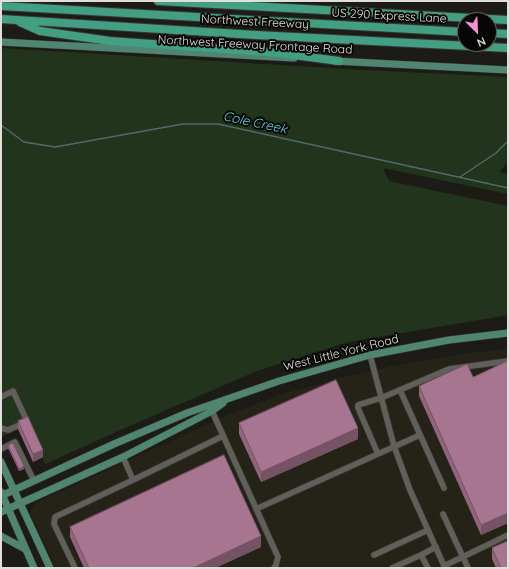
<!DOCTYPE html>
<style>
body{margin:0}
#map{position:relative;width:509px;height:569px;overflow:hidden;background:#1c1b16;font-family:Quicksand,sans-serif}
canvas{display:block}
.frame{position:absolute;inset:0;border:2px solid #e0dfdc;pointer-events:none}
.north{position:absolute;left:457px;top:12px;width:40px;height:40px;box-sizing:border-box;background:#060604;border:1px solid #5d5d5a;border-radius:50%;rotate:156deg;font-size:11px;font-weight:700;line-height:16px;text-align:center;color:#e0dfdc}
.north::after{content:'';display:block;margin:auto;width:14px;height:18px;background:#f491d3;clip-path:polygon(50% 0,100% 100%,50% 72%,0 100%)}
</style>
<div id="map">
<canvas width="509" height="569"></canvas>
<div class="frame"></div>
<div class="north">N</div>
</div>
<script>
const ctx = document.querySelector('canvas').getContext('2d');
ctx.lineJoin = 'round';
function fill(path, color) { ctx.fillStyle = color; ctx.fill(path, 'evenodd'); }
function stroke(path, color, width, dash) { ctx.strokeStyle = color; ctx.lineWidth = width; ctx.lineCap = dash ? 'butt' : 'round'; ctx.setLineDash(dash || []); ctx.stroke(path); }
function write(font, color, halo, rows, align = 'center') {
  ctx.font = font + ' Quicksand,sans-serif'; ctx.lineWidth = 4; ctx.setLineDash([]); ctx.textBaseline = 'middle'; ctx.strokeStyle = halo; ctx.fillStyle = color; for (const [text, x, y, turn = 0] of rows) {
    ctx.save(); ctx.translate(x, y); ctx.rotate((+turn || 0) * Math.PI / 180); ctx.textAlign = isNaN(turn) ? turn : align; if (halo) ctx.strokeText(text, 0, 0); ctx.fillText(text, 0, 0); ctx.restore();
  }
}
fill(new Path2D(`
 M508 349V568H56L30 513 35 503 218 419 282 394 340 378 397 365 469 353Z`), '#252217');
fill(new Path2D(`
 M1 48 364 70 508 77V162L499 172 508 174V194L383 168 389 181 508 206V315L348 342 257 371 134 424 45 464 27 426 1 437Z`), '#22341b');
stroke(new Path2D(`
 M1 125 24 142 55 147 183 124H218L508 188
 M460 177 496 153 508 141`), '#4e6a6d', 1.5);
const minor = new Path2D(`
 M370 355 394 446 410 490 445 568
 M400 390 444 488
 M1 397 13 391 26 419V422L8 430 1 428
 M212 411 278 557 276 565 274 568
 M1 449 15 442 34 481
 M378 454 358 408V405L381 398 449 369 508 361
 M133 480 223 436
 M256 509 420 435
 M443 514 468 568
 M374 555 428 530
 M444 566 508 535
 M75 568 54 524 55 517 133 480 123 457
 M392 568 421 555
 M428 568 421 555 436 547`);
const major = new Path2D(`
 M1 42 294 58
 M334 61 508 70
 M1 462 50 568
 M1 492 34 568
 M1 496 114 444 187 413 279 381 370 355 449 340 508 333
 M1 512 123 457 212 411 223 403
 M1 536 25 549`);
const highway = new Path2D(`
 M158 1 508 20
 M1 6 465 32
 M1 19 256 35 508 48
 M20 22 40 31 110 41 279 53 339 61
 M489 33 508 34`);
stroke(minor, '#373633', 7);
stroke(major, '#373633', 8);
stroke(highway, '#373633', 10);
stroke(minor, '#605f59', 5.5);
stroke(major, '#4f8571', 7);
stroke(highway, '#439f81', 8);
fill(new Path2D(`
 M508 361V523L481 535 419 396V386L473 377Z
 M18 421 43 457 33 462 18 429Z
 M239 423 358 439 261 482 239 434Z
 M8 445 24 469 19 471 8 448Z
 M70 527 261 547 215 568H84L70 537Z
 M492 548 508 568H496L492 559Z`), '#90657c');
fill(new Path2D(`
 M358 428V439L261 482V472Z
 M43 450V457L33 462V454Z
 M24 466V469L19 471V469Z
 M508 513V523L481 535V525Z
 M261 536V547L215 568H193Z`), '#765265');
const building = new Path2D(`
 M508 361V513L481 525 419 386 467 364 473 377Z
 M336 380 358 428 261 472 239 423Z
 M28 417 43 450 33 454 18 421Z
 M13 443 24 466 19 469 8 445Z
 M224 455 261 536 193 568H89L70 527Z
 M508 541V568H501L492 548Z`);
fill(building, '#a87590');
stroke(building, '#765265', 1);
write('12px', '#e0dfdc', '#060604', [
 ["US 290 Express Lane",389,16,3],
 ["Northwest Freeway",255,22,3],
 ["Northwest Freeway Frontage Road",255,45,3],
 ["West Little York Road",341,353,-14]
]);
write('italic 13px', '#64d5e3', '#060604', [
 ["Cole Creek",255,123,12]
]);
</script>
